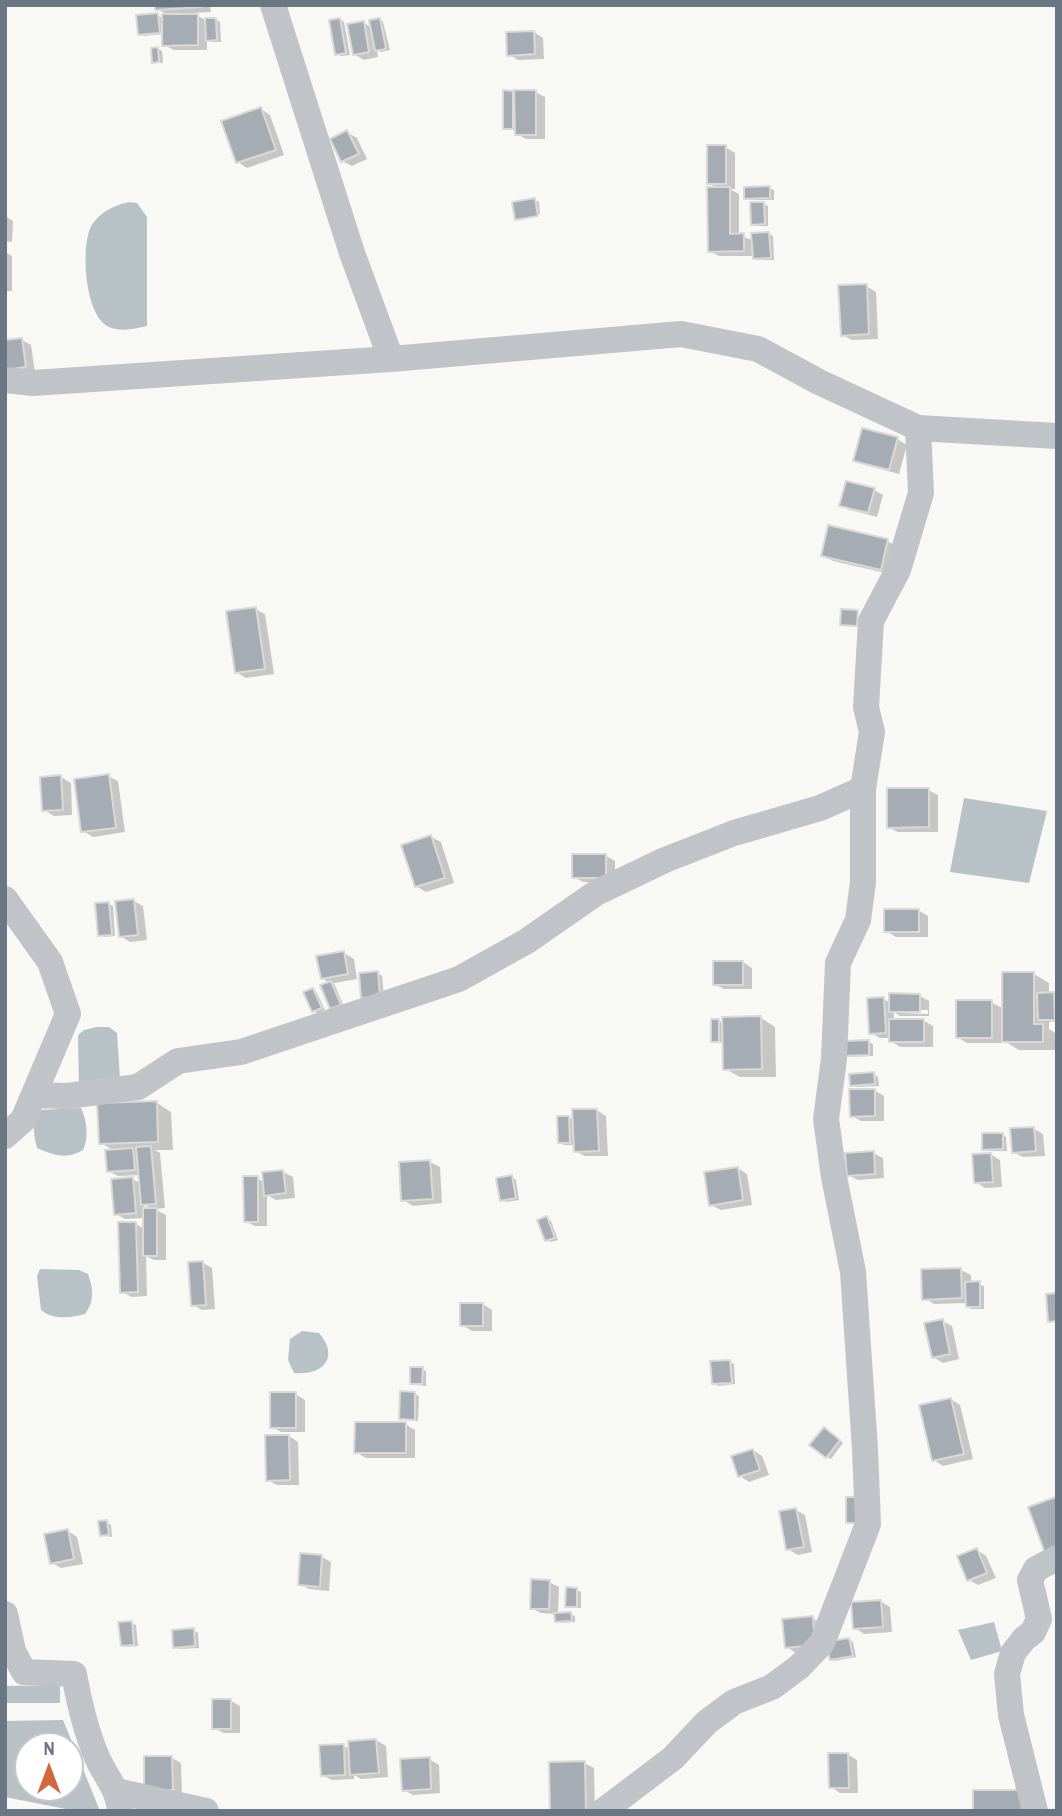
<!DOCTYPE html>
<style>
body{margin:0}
#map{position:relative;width:1062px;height:1816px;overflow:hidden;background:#f8f8f5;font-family:"Archivo Narrow",sans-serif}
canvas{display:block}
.frame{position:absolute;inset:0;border:7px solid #6a7683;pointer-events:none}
.north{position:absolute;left:14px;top:1732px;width:70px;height:70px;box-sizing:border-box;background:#fff;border:2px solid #c3c8cd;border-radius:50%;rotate:0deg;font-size:19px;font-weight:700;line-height:28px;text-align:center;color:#6a7683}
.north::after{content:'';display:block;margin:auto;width:24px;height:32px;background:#d1693c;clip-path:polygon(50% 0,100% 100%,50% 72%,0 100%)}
</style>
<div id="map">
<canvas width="1062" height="1816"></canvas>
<div class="frame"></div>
<div class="north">N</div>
</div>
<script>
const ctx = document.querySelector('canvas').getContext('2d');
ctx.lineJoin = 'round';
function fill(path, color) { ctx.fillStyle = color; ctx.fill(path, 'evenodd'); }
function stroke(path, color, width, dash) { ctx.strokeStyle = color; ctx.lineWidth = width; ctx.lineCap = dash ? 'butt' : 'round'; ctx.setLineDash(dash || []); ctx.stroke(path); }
fill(new Path2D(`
 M129 202 137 203 147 217V326C135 329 120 332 109 327 85 316 81 250 90 229 96 214 114 205 129 202Z
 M964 798 1047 811 1029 883 950 872Z
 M97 1027H109L117 1033 120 1080 79 1088 78 1035 84 1030Z
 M81 1108C87 1121 89 1137 83 1150 67 1160 53 1155 37 1148 34 1136 31 1121 38 1110Z
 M40 1269 79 1270 88 1274C93 1288 95 1301 85 1314 71 1318 53 1320 41 1310L37 1276Z
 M302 1331 319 1333C340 1357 323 1376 294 1373L288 1360 290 1339Z
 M994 1622 1002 1651 971 1660 958 1630Z
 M60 1685V1703H5L6 1686Z
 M63 1720 100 1811H76L5 1797V1721ZM28 1746H70V1788H28Z`), '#b8c1c6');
fill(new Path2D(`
 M157 5H210L211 12 193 13 205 20 216 19 220 22 221 42H212L207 39V50H174L164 45V34L144 36 139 34 157 15 164 19 170 16 157 9Z
 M340 19 344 22 350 55 341 56 337 54Z
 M379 19 383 22 390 50 381 52 377 49 378 57 364 60 354 54 364 23 372 28Z
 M534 32 543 38 544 59 518 60 509 55Z
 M158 49 162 51 163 63 153 62Z
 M513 92 516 94 535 92 545 97V139H526L517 134 516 130 505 128Z
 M261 109 270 115 284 155 247 168 238 162Z
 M347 132 357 138 367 159 352 166 342 161Z
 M725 147 735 153V189H730L739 194V235L754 241 769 234 773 236 774 260H759L754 256H719L709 251 718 189 709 183Z
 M769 188 774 190V200H750L746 198Z
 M534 200 539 202 540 214 518 217Z
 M764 204 768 206V226H757L753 224Z
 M5 216 13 221 12 242 5 241Z
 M5 252 12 256V291H5Z
 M866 286 876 292 878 339 852 340 842 335Z
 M22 340 31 345 35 372 7 376Z
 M897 439 907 445 899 474 865 465 855 460Z
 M874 490 883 495 877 517 850 510 841 505Z
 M887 541 897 546 890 574 833 561 823 556Z
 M255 609 265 614 274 674 246 678 236 672Z
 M108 776 118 781 125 832 93 837 83 831Z
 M61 777 71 783 72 815 54 816 44 810Z
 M928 790 938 795V832H898L888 827Z
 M431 837 441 842 454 883 426 892 416 886Z
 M606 856 615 861V882H583L574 877Z
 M134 901 143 906 147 940 130 942 120 936Z
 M109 904 113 906 115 936 104 937 99 934Z
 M918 910 928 916V937H896L886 931Z
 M344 953 354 959 357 979 334 983 344 1007 336 1010 330 983 322 978Z
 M743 962 752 968V989H724L714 984Z
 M378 973 382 976 384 997 367 999Z
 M1034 974 1049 983V994L1057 996V1021L1049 1022V1029L1057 1034V1050H1019L1001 1039V1043H967L957 1037 991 1002 1004 1009Z
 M313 990 317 993 325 1010 317 1013 313 1011Z
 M920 996 929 1001V1016H900L894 1012V1020H923L933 1026V1047H900L891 1041V1038H880L871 1033 884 999 890 1003ZM898 1010H928V1014L898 1013Z
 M761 1018 775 1027 776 1077H740L725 1069V1043L713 1041 718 1020 724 1024Z
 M869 1042 873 1044V1056L849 1057 845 1055Z
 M874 1074 878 1077 879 1086 856 1087 852 1085Z
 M874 1090 884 1096V1121H861L852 1116Z
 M157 1103 171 1112 173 1150H155L160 1153 165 1208 155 1209 166 1215V1260H154L146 1256 147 1296 132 1297 122 1292 135 1223 144 1229V1218L125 1219 116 1214 133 1179 141 1184 140 1175 118 1176 108 1171 115 1151 101 1143ZM144 1204 153 1210H144Z
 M597 1110 606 1116 608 1156H585L575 1151V1145H564L559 1142 569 1117 574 1121Z
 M1034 1129 1043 1134 1045 1156 1023 1157 1013 1152Z
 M1002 1134 1006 1137 1007 1151H988L984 1149Z
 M873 1153 883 1158 884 1178 858 1180 848 1175Z
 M990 1154 1000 1160 1002 1187 985 1188 976 1182Z
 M430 1162 440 1167 442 1203 413 1206 403 1200Z
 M738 1168 747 1174 752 1205 721 1210 711 1205Z
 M283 1172 293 1177 295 1198 276 1200 267 1195V1226H255L245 1221 257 1178 264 1182Z
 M512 1177 516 1180 519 1200 506 1202 501 1200Z
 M547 1218 551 1221 558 1240 551 1242 546 1240Z
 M203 1263 212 1268 215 1309 202 1310 193 1305Z
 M961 1270 971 1275V1283L984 1286V1309H971L967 1306V1303L934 1304 924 1298Z
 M483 1304 492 1310V1331H472L462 1325Z
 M942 1321 952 1326 959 1359 943 1363 933 1357Z
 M729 1362 734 1364 735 1384 718 1386 713 1383Z
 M422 1369 426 1371V1386L416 1385 412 1383Z
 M295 1394 305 1400V1432H281L272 1427Z
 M415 1394 419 1396 418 1421 405 1420 401 1418Z
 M951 1399 960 1405 973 1459 943 1466 934 1460Z
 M405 1424 415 1430V1458H366L356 1452Z
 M828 1432 843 1443 831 1459 827 1457Z
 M289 1436 298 1442 299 1485H277L267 1480Z
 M753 1450 762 1456 769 1475 749 1482 740 1476Z
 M796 1510 805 1515 812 1552 798 1555 788 1549Z
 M107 1522 111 1525 112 1537 101 1535Z
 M68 1531 77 1537 83 1564 61 1568 52 1563Z
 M977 1550 986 1556 996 1578 978 1585 969 1580Z
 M322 1557 331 1562 329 1591 309 1589 300 1584Z
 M549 1582 559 1587 558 1614H571L575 1616V1622L560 1623 556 1621V1614L541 1613 531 1608Z
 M577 1590 581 1592V1608H571L567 1606Z
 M880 1601 890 1607 892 1632 864 1634 855 1628Z
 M812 1618 822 1623 796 1653 787 1647Z
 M131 1623 136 1625 138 1646 127 1647 123 1645Z
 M193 1630 198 1633 199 1648 179 1649 175 1647Z
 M849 1640 853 1642 856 1657 835 1661 831 1659Z
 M231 1701 240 1706V1733H224L214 1728Z
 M376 1740 386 1746 388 1777 361 1779 354 1775V1779L332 1780 322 1775 343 1746 350 1749Z
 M847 1754 857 1760 858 1793H840L831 1787Z
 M172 1758 181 1763 182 1794H155Z
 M429 1759 439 1765 440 1793 413 1795 404 1790Z
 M584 1763 594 1768 595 1811H552Z`), '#0003');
const building = new Path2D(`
 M155 5H202V7L155 10Z
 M158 13 160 33 138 35 136 15Z
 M162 14H198V45L162 46Z
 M205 18H216L217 40 206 41Z
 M340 18 346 53 335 55 329 20Z
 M380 18 386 49 375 51 369 20Z
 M364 21 369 52 353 55 347 24Z
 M534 31 535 54 507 56 506 32Z
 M158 47 159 62 152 63 151 48Z
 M503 90 513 91V129H503Z
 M514 90H536V135H515Z
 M261 107 276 150 236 163 221 121Z
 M347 130 359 154 341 162 330 139Z
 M707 145H726V184H707Z
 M770 186V198L744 199V187Z
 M707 187H730V234L744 233V251L708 252Z
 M535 198 538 216 515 220 512 202Z
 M750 202H764L765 224 751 225Z
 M769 232 771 258 753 259 751 233Z
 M867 284 869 334 841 336 838 285Z
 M22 338 26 367 5 370V340Z
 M862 428 898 437 889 470 853 461Z
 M846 481 875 488 868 513 839 506Z
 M828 525 888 539 881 570 821 556Z
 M256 607 265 669 235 673 226 611Z
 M841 609 858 610 857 626 840 625Z
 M109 774 116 828 81 832 74 779Z
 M61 775 63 810 42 811 40 777Z
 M887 788H929V827L887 828Z
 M431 835 445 878 415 887 401 845Z
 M572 854H606V878H572Z
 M134 899 138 935 119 937 115 901Z
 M109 902 112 935 98 936 95 903Z
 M884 909H919V932H884Z
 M344 951 348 974 321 979 316 956Z
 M713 961H743V985H713Z
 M378 971 380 996 361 998 359 973Z
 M1002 972H1034V1024H1043V1042H1002Z
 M331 981 341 1005 330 1009 320 985Z
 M313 988 322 1008 312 1012 303 992Z
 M1054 992 1055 1020H1038L1037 993Z
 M889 993 920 994V1012H889Z
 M884 997 886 1033 869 1034 867 998Z
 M956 1000H992V1038H956Z
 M761 1016 762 1069 723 1070 722 1017Z
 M711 1019H719V1042H711Z
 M889 1019H924V1042H889Z
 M869 1040V1055L843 1056V1041Z
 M874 1072 875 1084 850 1086 849 1074Z
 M849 1089H875V1116L850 1117Z
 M157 1101 158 1142 99 1144 97 1103Z
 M572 1109H597L599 1151 574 1152Z
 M557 1116H569L570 1143H558Z
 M1034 1127 1036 1151 1012 1153 1010 1128Z
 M982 1133H1003V1149L982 1150Z
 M151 1146 156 1204 141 1205 136 1147Z
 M133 1148 135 1170 107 1172 105 1150Z
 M874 1151 875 1174 847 1176 845 1153Z
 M991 1153 993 1182 974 1183 972 1154Z
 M430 1160 433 1199 401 1201 399 1162Z
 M738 1167 743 1200 709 1206 704 1172Z
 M283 1170 286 1193 264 1196 262 1172Z
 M512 1175 516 1198 500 1201 496 1178Z
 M243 1176H258V1222H244Z
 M133 1177 136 1213 114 1215 111 1179Z
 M143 1208H157V1256H143Z
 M547 1216 555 1238 545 1241 537 1220Z
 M118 1222H136L138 1292 120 1293Z
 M203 1261 206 1305 191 1306 188 1262Z
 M961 1268 962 1298 922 1300 921 1269Z
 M980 1281V1307H966L965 1282Z
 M1057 1293V1321L1048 1322 1046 1294Z
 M460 1303H483V1326H460Z
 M943 1319 950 1354 932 1358 924 1323Z
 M730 1360 732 1383 712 1384 710 1361Z
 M410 1367H423L422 1384H410Z
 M400 1391 415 1392V1420L399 1419Z
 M270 1392H296V1428H270Z
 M951 1398 964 1454 932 1461 919 1405Z
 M355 1422H406V1453H354Z
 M824 1427 840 1440 826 1458 809 1445Z
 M265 1435H289L290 1480 266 1481Z
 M753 1449 760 1470 738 1477 731 1456Z
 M846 1497H861V1523H846Z
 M1056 1497 1057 1552 1046 1556 1028 1507Z
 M796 1508 804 1547 786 1550 779 1511Z
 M107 1520 109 1535 100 1536 98 1521Z
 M68 1529 74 1559 50 1564 44 1534Z
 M977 1548 987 1573 967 1581 957 1556Z
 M300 1553 322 1555 320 1587 298 1585Z
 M531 1579 550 1580 549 1609H530Z
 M566 1587 577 1588V1607H565Z
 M881 1600 883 1627 853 1629 851 1602Z
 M571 1612 572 1621 555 1622 554 1613Z
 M813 1616 815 1645 785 1648 782 1619Z
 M132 1621 134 1645 121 1646 118 1622Z
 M194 1628 195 1646 173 1648 172 1630Z
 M849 1638 853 1656 830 1660 826 1642Z
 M212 1699H231V1729H212Z
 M376 1739 379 1773 350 1775 348 1741Z
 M344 1744 345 1775 321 1776 319 1745Z
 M828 1753H848L849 1788H829Z
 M144 1756H172L173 1790H144Z
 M430 1757 431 1789 402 1791 400 1759Z
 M585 1761 586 1811H550L549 1762Z
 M973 1790H1025V1811H973Z`);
fill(building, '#a6acb3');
stroke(building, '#d9d9d8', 2);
stroke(new Path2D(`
 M273 5 352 253 391 359
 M5 380 33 383 391 359 681 334 758 349 819 382 918 428 1057 436
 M5 899 50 962 68 1014 23 1120 5 1136
 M34 1095 67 1096 138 1087 178 1061 241 1052 459 979 527 941 596 893 665 860 734 833 820 808 863 789 872 732 866 707 871 621 898 570 921 493 918 428
 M5 1614 13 1651 24 1672 74 1674C79 1702 85 1728 96 1755 104 1775 119 1789 120 1811
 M116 1791 206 1811
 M603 1811 673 1758 707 1722 734 1702 772 1687 799 1667 822 1643 868 1524 865 1449 853 1272 834 1177 826 1119 834 1059 838 963 858 920 863 882V789
 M1035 1811 1011 1715 1007 1674 1013 1653 1024 1639 1033 1632 1039 1619 1030 1580 1036 1569 1057 1558`), '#c0c3c7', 26);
</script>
